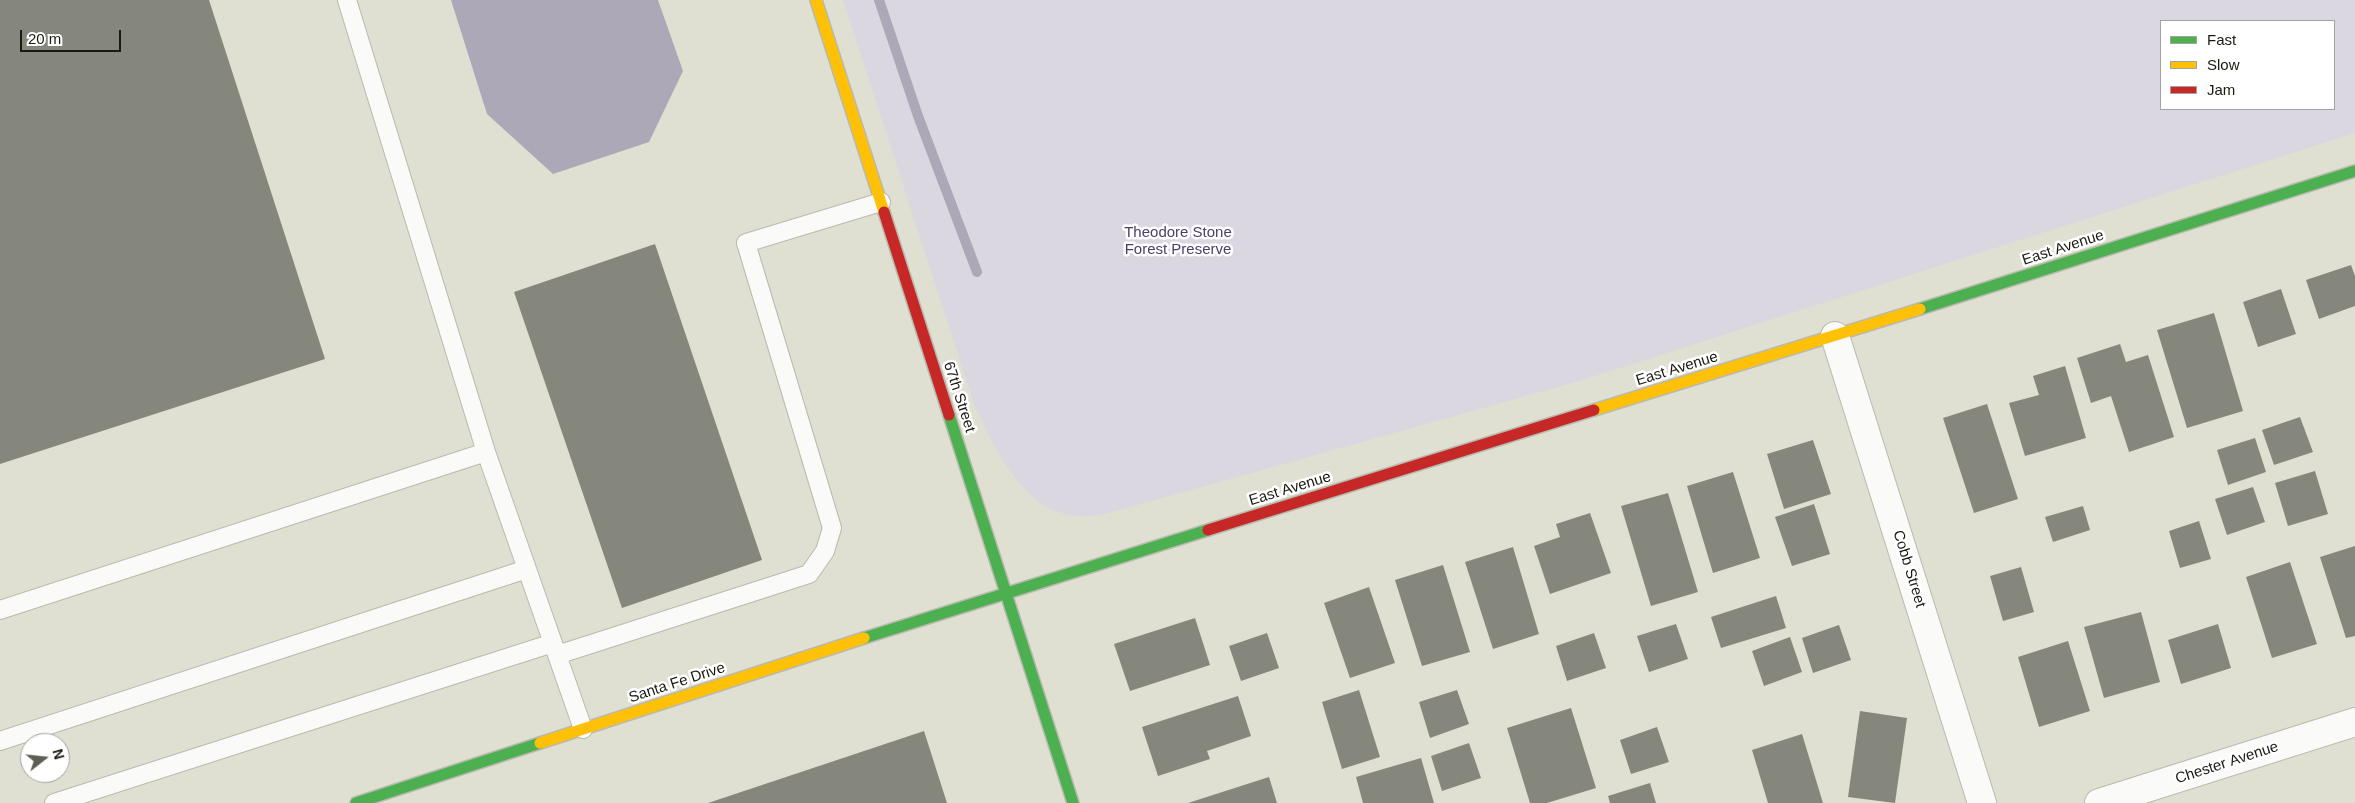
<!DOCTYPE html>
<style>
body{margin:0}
#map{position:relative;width:2355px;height:803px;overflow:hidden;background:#dfe0d2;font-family:Arial,sans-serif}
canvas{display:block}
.legend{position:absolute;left:2160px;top:20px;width:175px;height:90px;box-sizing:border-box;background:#fff;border:1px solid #a3a39f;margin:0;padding:6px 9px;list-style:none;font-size:15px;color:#191a10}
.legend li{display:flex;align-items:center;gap:10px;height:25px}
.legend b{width:25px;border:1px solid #a3a39f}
.north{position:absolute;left:20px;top:733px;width:50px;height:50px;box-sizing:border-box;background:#fff;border:1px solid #a3a39f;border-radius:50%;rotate:74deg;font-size:14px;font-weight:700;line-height:20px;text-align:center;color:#191a10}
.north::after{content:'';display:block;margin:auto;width:18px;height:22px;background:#5e5f54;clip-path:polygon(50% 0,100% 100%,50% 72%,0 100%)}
.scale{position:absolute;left:20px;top:30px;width:101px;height:22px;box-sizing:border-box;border:2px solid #191a10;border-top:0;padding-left:6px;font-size:15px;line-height:18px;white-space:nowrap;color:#191a10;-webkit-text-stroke:4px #fff;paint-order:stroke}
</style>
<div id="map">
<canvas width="2355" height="803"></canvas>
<ul class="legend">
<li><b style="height:6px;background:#4caf50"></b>Fast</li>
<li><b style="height:6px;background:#ffc107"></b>Slow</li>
<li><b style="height:6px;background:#c62828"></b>Jam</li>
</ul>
<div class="north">N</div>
<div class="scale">20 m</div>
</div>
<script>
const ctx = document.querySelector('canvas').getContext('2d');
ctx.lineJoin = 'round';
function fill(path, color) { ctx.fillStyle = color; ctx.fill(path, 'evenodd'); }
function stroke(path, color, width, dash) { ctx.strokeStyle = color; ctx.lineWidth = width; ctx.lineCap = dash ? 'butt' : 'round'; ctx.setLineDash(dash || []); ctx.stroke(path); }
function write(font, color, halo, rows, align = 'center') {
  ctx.font = font + ' Arial,sans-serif'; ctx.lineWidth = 5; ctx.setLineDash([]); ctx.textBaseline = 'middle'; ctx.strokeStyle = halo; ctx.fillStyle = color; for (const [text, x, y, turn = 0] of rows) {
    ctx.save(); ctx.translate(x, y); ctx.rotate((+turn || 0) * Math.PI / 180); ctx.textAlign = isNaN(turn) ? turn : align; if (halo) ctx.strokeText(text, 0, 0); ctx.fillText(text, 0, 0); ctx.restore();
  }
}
fill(new Path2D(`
 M843 0H2355V133L1576 382 1116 511C1100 515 1086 518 1070 515 1021 507 992 444 974 404ZM2161 21H2334V109H2161Z`), '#dad7e0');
fill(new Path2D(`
 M451 0H658L683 71 649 142 553 174 487 114Z`), '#aca8b7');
stroke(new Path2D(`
 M879 0 918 116 977 272`), '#aca8b7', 10);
fill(new Path2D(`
 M0 0H209L325 359 0 464Z
 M655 244 762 560 622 608 514 292Z
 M2351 265 2355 276V306L2319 319 2306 280Z
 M2281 289 2296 334 2258 347 2243 302Z
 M2214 313 2243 411 2187 428 2157 330Z
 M2120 344 2126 362 2148 355 2174 437 2129 452 2111 396 2091 403 2077 358Z
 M2065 366 2086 438 2025 456 2009 403 2039 395 2033 376Z
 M1987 404 2018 499 1974 513 1943 418Z
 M2300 417 2313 452 2274 465 2262 430Z
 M2255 438 2266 472 2228 485 2217 450Z
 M1813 440 1831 494 1784 509 1767 454Z
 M2315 471 2328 514 2288 526 2275 483Z
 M1733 472 1760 558 1713 573 1687 486Z
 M2253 487 2265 522 2227 535 2215 499Z
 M1668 493 1698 592 1651 606 1621 506Z
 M1814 504 1830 554 1792 566 1775 517Z
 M2083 506 2090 530 2053 542 2045 517Z
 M1590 513 1611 573 1550 594 1534 546 1560 537 1556 524Z
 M2199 521 2211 559 2180 568 2169 531Z
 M2355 546V636L2346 638 2320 557Z
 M1513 547 1539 634 1493 649 1465 562Z
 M2290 562 2317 644 2272 658 2246 577Z
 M1443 565 1470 652 1422 666 1395 580Z
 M2021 567 2034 612 2003 621 1990 576Z
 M1369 587 1395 663 1350 678 1324 603Z
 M1776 596 1786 628 1721 648 1711 617Z
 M2141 612 2160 682 2104 698 2084 627Z
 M1195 618 1210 665 1130 691 1114 644Z
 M1676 624 1688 659 1649 672 1637 636Z
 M2218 624 2231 668 2181 684 2168 640Z
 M1839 625 1851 660 1813 673 1802 638Z
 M1267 633 1279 668 1241 681 1229 646Z
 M1594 633 1606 668 1567 681 1556 646Z
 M1790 637 1802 672 1764 686 1752 651Z
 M2068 641 2090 711 2039 727 2018 657Z
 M1359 690 1380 757 1342 769 1322 702Z
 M1457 690 1469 724 1430 738 1419 702Z
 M1238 696 1251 736 1207 751 1210 759 1158 776 1142 727Z
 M1571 708 1596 788 1547 803H1530L1507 728Z
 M1860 711 1907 718 1895 803 1848 797Z
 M1657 727 1669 762 1631 774 1620 740Z
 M924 731 947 803H708Z
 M1802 734 1823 803H1768L1752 750Z
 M1469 743 1481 778 1442 791 1431 756Z
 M1421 758 1434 803H1363L1356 777Z
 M1269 777 1277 803H1188Z
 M1650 783 1656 803H1610L1608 796Z`), '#86877c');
const lane = new Path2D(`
 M347 0 486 452
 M0 610 486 452 583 729
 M557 655 809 574 825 551 832 528 746 243 881 202
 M0 741 527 569
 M54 803 553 643`);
const street = new Path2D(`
 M1835 336 1982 803
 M2099 803 2355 722`);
const fast = new Path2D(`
 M1920 309 2355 171
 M949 415 1073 803
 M864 638 1208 530
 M356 803 540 743`);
const slow = new Path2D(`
 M816 0 884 212
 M1594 410 1920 309
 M540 743 864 638`);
const jam = new Path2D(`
 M884 212 949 415
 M1208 530 1594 410`);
stroke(lane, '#b8baae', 20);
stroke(street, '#b8baae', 30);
stroke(fast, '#b8baae', 14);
stroke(slow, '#b8baae', 14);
stroke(jam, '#b8baae', 14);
stroke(lane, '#fafaf8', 18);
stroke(street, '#fafaf8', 28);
stroke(fast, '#4caf50', 11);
stroke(slow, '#ffc107', 11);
stroke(jam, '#c62828', 11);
write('15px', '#4b3f6a', '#fff', [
 ["Theodore Stone",1178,233],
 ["Forest Preserve",1178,250]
]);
write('15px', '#191a10', '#fff', [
 ["East Avenue",2063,248,-18],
 ["East Avenue",1677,369,-17],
 ["67th Street",959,397,72],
 ["East Avenue",1290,489,-17],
 ["Cobb Street",1909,569,73],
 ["Santa Fe Drive",677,683,-18],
 ["Chester Avenue",2227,763,-18]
]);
</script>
